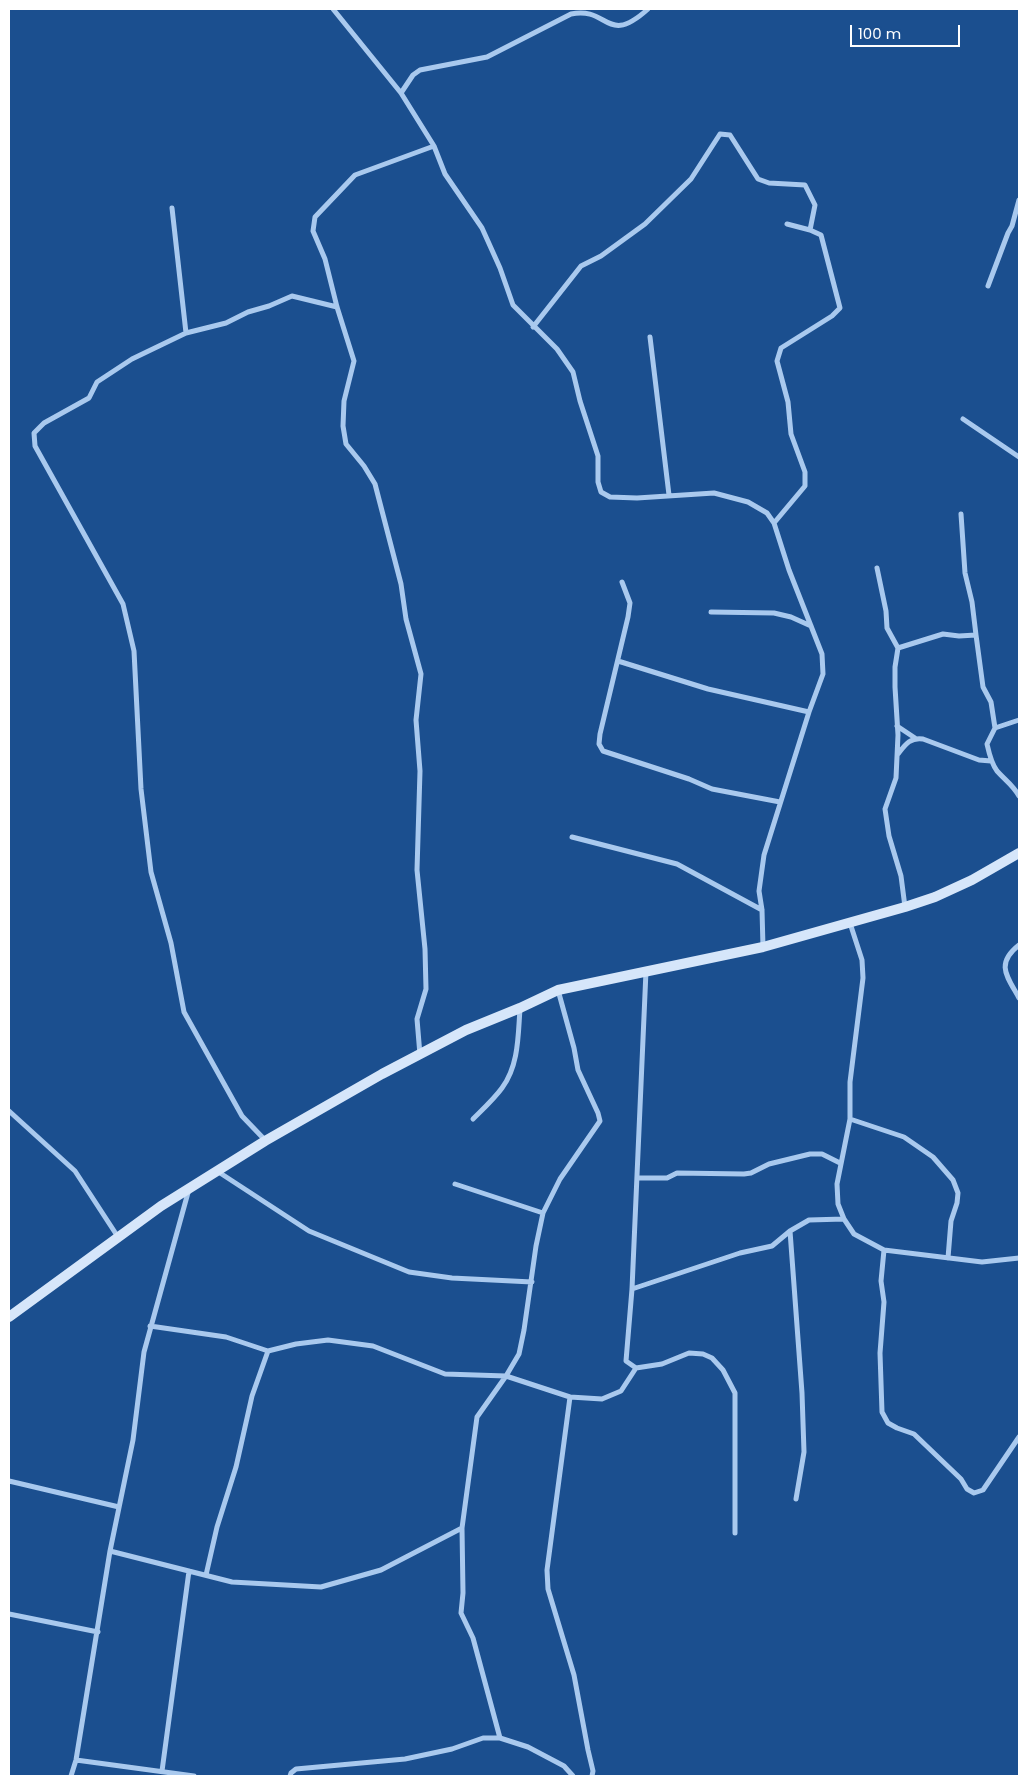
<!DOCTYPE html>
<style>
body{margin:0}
#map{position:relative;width:1028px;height:1785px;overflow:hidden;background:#1b4f8f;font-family:Poppins,sans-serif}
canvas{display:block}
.frame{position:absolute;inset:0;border:10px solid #fff;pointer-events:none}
.scale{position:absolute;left:850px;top:25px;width:110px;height:22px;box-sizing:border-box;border:2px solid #fff;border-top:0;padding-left:6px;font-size:15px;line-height:18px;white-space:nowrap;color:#fff;-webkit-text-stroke:4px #1b4f8f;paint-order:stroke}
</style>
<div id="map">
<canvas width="1028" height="1785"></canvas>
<div class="frame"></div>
<div class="scale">100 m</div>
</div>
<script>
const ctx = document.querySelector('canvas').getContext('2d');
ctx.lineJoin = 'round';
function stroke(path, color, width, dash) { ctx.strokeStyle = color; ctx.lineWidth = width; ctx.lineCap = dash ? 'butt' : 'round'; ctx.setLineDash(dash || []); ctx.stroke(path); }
stroke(new Path2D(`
 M333 9 401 93 434 146 445 174 482 228 500 268 513 305 557 349 573 372 580 401 598 456V482L601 492 610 497 637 498 714 493 748 502 767 513 774 523 789 570 822 654 823 674 809 712 764 855 759 891 762 910 763 947
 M401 93 413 75 420 70 487 57 571 14C609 6 606 47 648 9
 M172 208 186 333
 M988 286 1008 233 1012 226 1019 200
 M533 327 581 266 601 256 645 224 691 179 720 134 730 135 758 179 769 183 805 185 815 205 810 230
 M650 337 669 495
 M963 419 1019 457
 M774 523 805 486V472L791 434 788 402 777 361 781 348 832 316 840 308 821 235 810 230 787 224
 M877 568 886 611 887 628 898 648
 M622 582 630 603 628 617 600 734 599 744 603 751 689 779 712 789 780 802
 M711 612 774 613 791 617 811 626
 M976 635 983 687 991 702 995 728 987 744C989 753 991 763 997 771 1005 780 1013 785 1019 796
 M618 661 708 689 809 712
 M897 726 915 738
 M995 728 1019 720
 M898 754C905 745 910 737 923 739L979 760 991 761
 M572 837 677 864 762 910
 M905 907 901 876 889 836 885 809 896 778 898 735 895 687V667L898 648 943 634 959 636 976 635 972 602 965 573 961 514
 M850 923 862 960 863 978 850 1082V1119L837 1184 838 1204 844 1219 854 1234 884 1250 982 1262 1019 1258
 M1019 945C995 964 1007 976 1019 998
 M646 971 632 1289 626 1361 636 1368 662 1364 689 1353 703 1354 712 1358 723 1370 735 1393V1533
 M420 1055 417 1019 426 989 425 949 417 870 420 771 416 720 421 674 406 619 401 584 375 484 364 466 346 444 343 426 344 401 354 361 337 307 325 259 313 231 315 217 355 175 434 146
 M9 1111 75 1171 118 1237
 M473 1119C483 1109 494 1099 502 1088 519 1065 518 1035 520 1009
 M850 1119 904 1137 933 1157 953 1180 958 1193 957 1203 951 1221 948 1258
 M265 1140 242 1116 184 1012 171 943 151 872 141 789 134 651 123 604 35 446 34 433 44 423 89 398 97 382 132 359 186 333 226 323 248 312 269 306 292 296 337 307
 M217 1171 309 1231 409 1272 452 1278 532 1282
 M637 1178H667L677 1173 744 1174 751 1173 769 1164 810 1154H822L840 1163
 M455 1184 543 1213
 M790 1231 802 1393 804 1452 796 1499
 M884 1250 881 1281 884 1302 880 1353 882 1412 888 1423 897 1428 914 1434 961 1479 967 1489 974 1493 983 1490 1019 1437
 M632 1289 740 1253 772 1246 790 1231 809 1220 844 1219
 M150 1326 226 1337 268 1351 296 1344 328 1340 373 1346 445 1374 506 1376 570 1397 602 1399 621 1391 636 1368
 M570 1397 547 1570 548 1589 574 1675 588 1750 593 1771 592 1776
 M9 1481 119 1507
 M110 1551 232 1582 321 1587 381 1570 462 1528
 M206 1575 217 1527 236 1467 252 1396 268 1351
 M9 1614 98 1632
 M500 1738 473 1638 461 1613 463 1593 462 1528 477 1417 506 1376 519 1354 524 1330 536 1246 543 1213 560 1179 600 1121 598 1113 578 1070 574 1048 558 990
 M76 1760 194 1776
 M162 1771 189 1571
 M71 1776 76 1760 110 1551 133 1440 144 1352 189 1189
 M290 1776 291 1773 296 1769 405 1759 452 1749 483 1738H500L528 1747 564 1766 573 1776`), '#a9c9ee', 5);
stroke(new Path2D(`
 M9 1317 161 1206 265 1141 382 1074 466 1030 520 1008 558 990 763 947 905 907 935 897 972 880 1019 853`), '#d6e6fa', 10);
</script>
